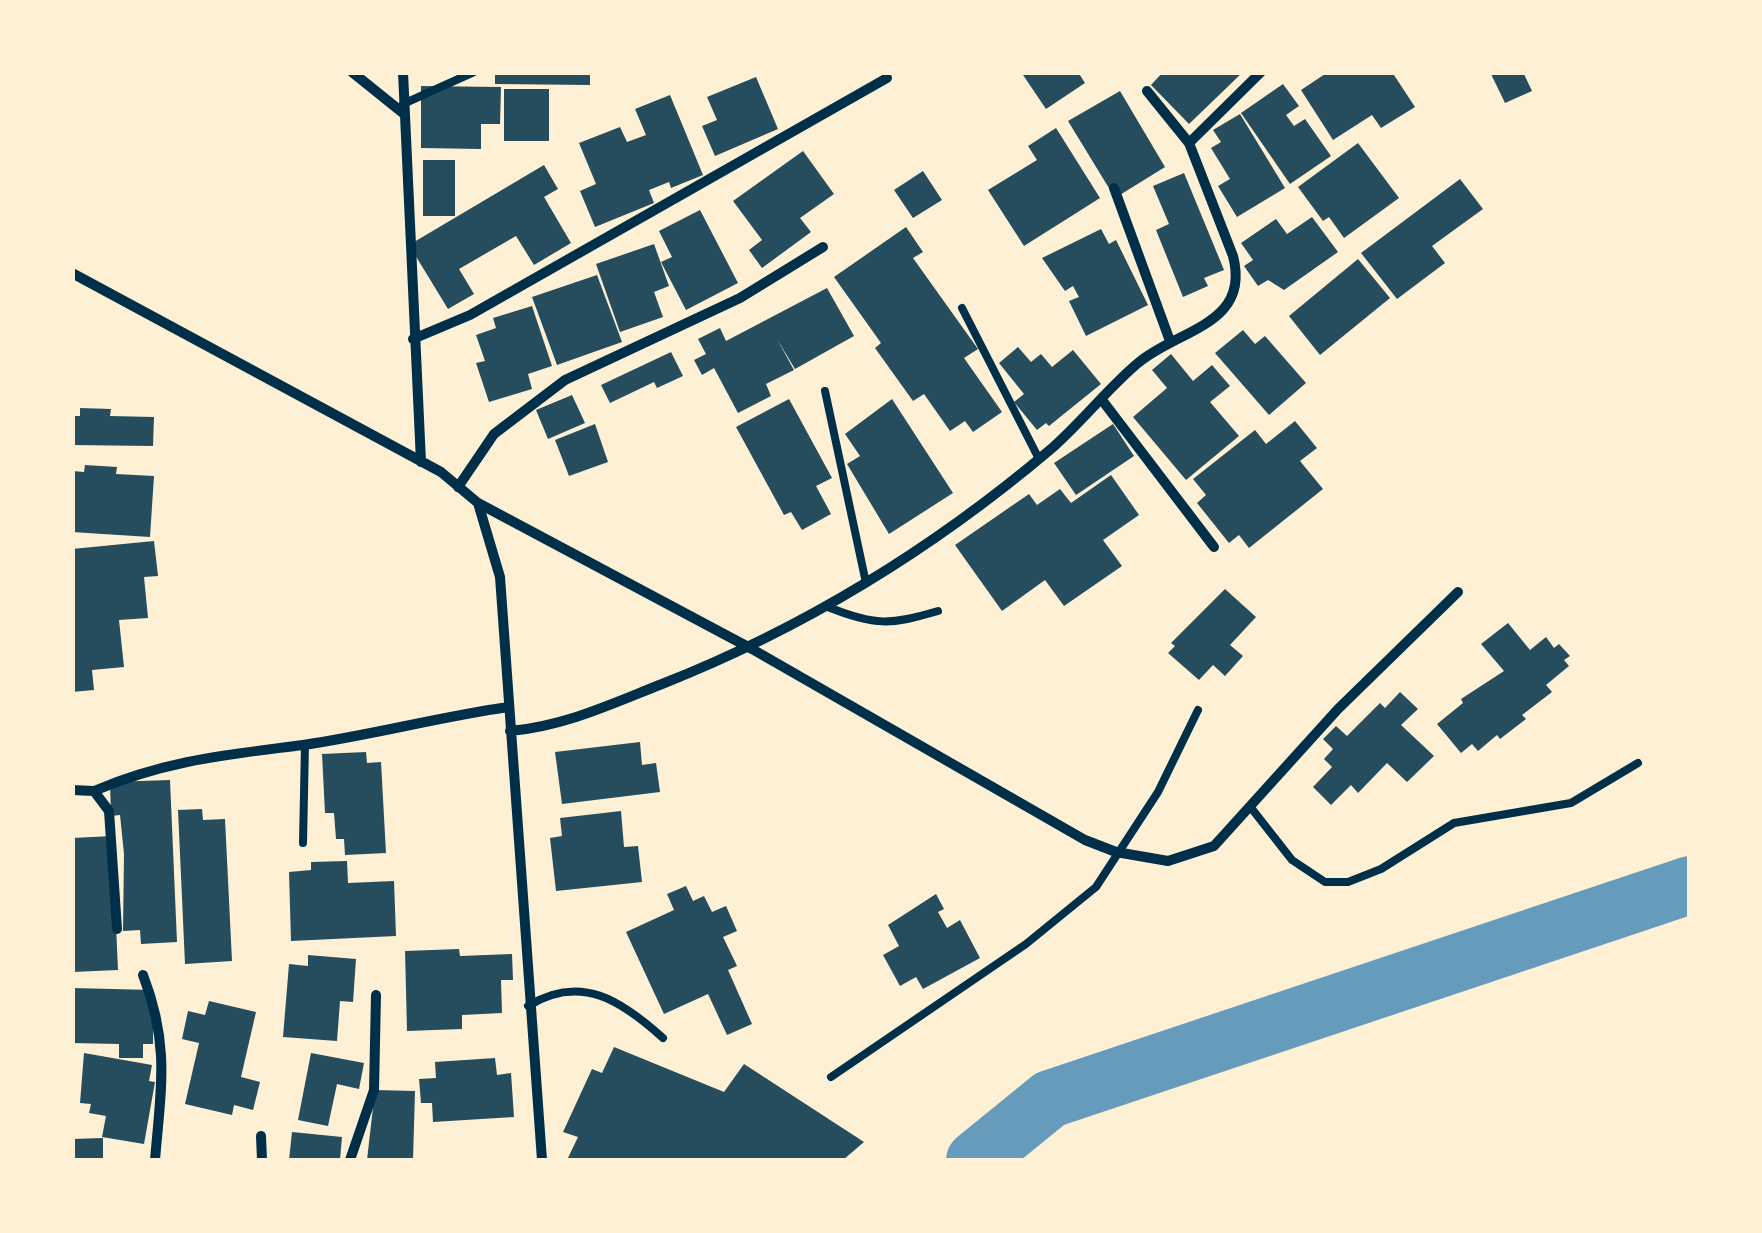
<!DOCTYPE html>
<style>
body{margin:0}
#map{position:relative;width:1762px;height:1233px;overflow:hidden;background:#fdf0d5;font-family:Figtree,sans-serif}
canvas{display:block}
.frame{position:absolute;inset:0;border:75px solid #fdf0d5;pointer-events:none}
</style>
<div id="map">
<canvas width="1762" height="1233"></canvas>
<div class="frame"></div>
</div>
<script>
const ctx = document.querySelector('canvas').getContext('2d');
ctx.lineJoin = 'round';
function stroke(path, color, width, dash) { ctx.strokeStyle = color; ctx.lineWidth = width; ctx.lineCap = dash ? 'butt' : 'round'; ctx.setLineDash(dash || []); ctx.stroke(path); }
function fill(path, color) { ctx.fillStyle = color; ctx.fill(path, 'evenodd'); }
stroke(new Path2D(`
 M975 1160 1050 1099 1690 885`), '#669bbc', 58);
fill(new Path2D(`
 M495 72H590V85L495 84Z
 M1021 72H1078L1085 83 1046 109Z
 M1163 72H1243L1189 124 1151 85Z
 M1328 72H1392L1415 107 1381 128 1372 115 1333 140 1301 90Z
 M1490 72H1523L1532 91 1505 103Z
 M756 77 778 129 715 156 702 126 717 120 707 97Z
 M1283 84 1299 106 1286 115 1294 126 1305 119 1331 156 1290 184 1241 113Z
 M421 86 501 87 500 124H481V149L421 148Z
 M504 89H549V141H504Z
 M1120 91 1165 167 1115 198 1068 121Z
 M670 95 703 175 671 188 669 182 649 190 654 203 595 227 580 191 596 184 579 143 620 127 627 142 646 135 635 109Z
 M1240 114 1285 188 1237 217 1218 186 1230 179 1211 148 1221 142 1213 130Z
 M1056 128 1100 198 1024 246 988 190 1037 160 1028 146Z
 M1358 143 1399 198 1344 238 1329 217 1323 221 1298 187Z
 M803 151 834 194 800 218 811 232 762 268 749 250 762 240 733 201Z
 M423 160H455V216H423Z
 M544 165 558 189 544 197 571 243 534 265 516 236 459 269 474 294 448 309 409 245Z
 M923 171 942 200 913 218 894 190Z
 M1184 173 1224 270 1204 278 1208 286 1183 297 1156 230 1169 224 1153 186Z
 M1460 179 1483 209 1432 246 1445 263 1397 299 1361 253Z
 M700 210 738 283 686 310 661 262 672 257 659 231Z
 M1312 217 1338 252 1284 290 1268 280 1258 286 1244 266 1253 260 1241 243 1276 219 1287 234Z
 M906 227 923 252 913 258 978 349 964 358 1002 412 973 432 965 421 950 431 924 394 913 401 875 348 881 343 834 277Z
 M1101 229 1109 244 1116 240 1148 305 1086 336 1069 301 1079 297 1073 286 1065 291 1042 258Z
 M654 244 669 286 654 292 663 317 620 332 596 264Z
 M1358 259 1390 298 1320 355 1289 316Z
 M597 275 622 342 557 365 532 297Z
 M827 288 854 336 795 369 777 339 794 370 766 384 771 396 738 413 714 368 702 375 694 360 706 354 698 339 720 328 726 341Z
 M532 306 552 366 528 374 532 389 489 402 476 363 485 361 476 335 496 328 493 318Z
 M1243 330 1255 344 1265 336 1306 383 1269 415 1215 353Z
 M1018 347 1031 362 1041 354 1052 367 1073 350 1101 384 1049 426 1046 423 1037 430 1014 402 1024 394 999 363Z
 M671 352 683 376 657 388 654 382 610 403 601 385Z
 M1171 354 1193 381 1212 365 1230 386 1210 402 1239 436 1186 480 1133 417 1167 388 1152 370Z
 M572 395 585 423 548 439 536 410Z
 M789 399 832 478 816 486 831 514 802 530 791 512 784 515 736 427Z
 M892 399 953 493 889 534 847 464 860 456 845 434Z
 M80 408 111 409 110 416 154 417 153 446 72 445V416H80Z
 M1295 421 1317 448 1300 461 1323 489 1249 548 1239 535 1229 543 1197 503 1206 495 1193 479 1255 430 1266 444Z
 M595 424 608 462 569 476 555 440Z
 M1113 424 1134 456 1076 495 1054 463Z
 M85 465 117 467 116 474 154 476 150 537 72 532V471L84 472Z
 M1111 475 1139 515 1103 540 1122 566 1064 606 1045 580 1002 611 955 545 1029 494 1037 505 1060 489 1071 503Z
 M154 541 158 576 144 577 148 618 119 620 124 667 92 670 94 690 72 692V549Z
 M1225 589 1256 617 1230 645 1243 656 1225 676 1213 665 1199 680 1168 653 1175 646 1171 643Z
 M1508 623 1530 650 1546 637 1554 648 1559 644 1570 656 1564 660 1569 666 1546 685 1552 692 1522 715 1526 719 1500 739 1497 735 1478 751 1472 744 1461 753 1437 724 1463 703 1461 699 1504 671 1481 644Z
 M1400 692 1418 709 1401 725 1434 756 1407 782 1387 763 1358 793 1351 785 1331 805 1313 787 1332 767 1324 759 1333 749 1323 739 1336 726 1347 736 1380 703 1385 708Z
 M640 742 642 765 656 763 660 792 562 804 555 752Z
 M366 752 367 763 381 762 386 853 345 855 344 839H336L334 813H325L322 754Z
 M170 780 177 942 141 944 140 930 123 931 124 854 120 815 111 816 110 782Z
 M202 809 203 820 225 819 232 961 185 964 178 810Z
 M621 811 624 847 638 846 642 882 556 891 550 838 562 836 560 818Z
 M112 836 118 970 72 972V838Z
 M347 861 348 883 394 881 396 936 291 941 289 872 311 870V862Z
 M686 886 693 901 704 896 712 912 726 906 737 931 723 937 737 966 728 970 752 1024 727 1035 708 994 664 1014 626 932 674 910 667 894Z
 M936 894 944 909 938 912 947 928 960 920 980 958 923 989 916 977 900 986 883 955 899 946 888 925Z
 M459 949 460 956 512 954 513 980H501L502 1013 462 1015V1029L407 1031 405 951Z
 M308 955 356 959 353 1002 340 1001 337 1041 283 1037 289 964 308 966Z
 M72 988 153 990V1044H143V1058H119V1044L72 1043Z
 M209 1001 256 1012 241 1077 260 1082 253 1110 234 1105 232 1115 185 1104 199 1043 182 1039 188 1011 205 1015Z
 M614 1047 724 1092 744 1064 864 1142 843 1160H567L578 1137 563 1132 592 1069 602 1073Z
 M84 1053 152 1065 149 1081 155 1082 144 1144 102 1137 106 1116 89 1113 91 1104 80 1103Z
 M311 1053 364 1063 359 1089 337 1084 328 1126 298 1120Z
 M495 1058 497 1075 511 1073 514 1117 433 1122 432 1103H421L419 1079 436 1078 435 1062Z
 M375 1090 415 1091 413 1160H367Z
 M292 1132 342 1137 340 1160H289Z
 M103 1138V1160H72V1139Z`), '#264d5e');
stroke(new Path2D(`
 M403 104 474 72
 M962 308 1039 459
 M825 391 866 583
 M828 607C875 626 890 625 938 611
 M1252 809 1292 860 1325 882H1348L1381 869 1454 823 1571 803 1638 763
 M303 843 305 744
 M528 1006C581 973 622 1001 663 1038
 M831 1077 1026 944 1096 887 1158 792 1198 710`), '#003049', 8);
stroke(new Path2D(`
 M352 72 403 113
 M403 72 421 462
 M1189 143 1261 72
 M1114 188 1170 341
 M72 273 441 472 478 503 500 577 542 1160
 M413 339 470 315 887 78
 M1102 400 1214 547
 M458 487 494 434 565 380 740 298 823 247
 M478 503 752 649 1085 840 1116 852 1168 861 1214 846 1338 709 1458 592
 M510 731C565 726 611 704 662 684 804 628 934 548 1051 449 1082 422 1107 389 1138 363 1178 329 1251 325 1233 256L1189 143 1147 91
 M72 790 94 791 109 811 117 929
 M94 791C167 760 226 755 303 745 372 735 439 717 508 707
 M143 975C170 1045 161 1088 155 1160
 M261 1136 262 1160
 M350 1160 374 1090 376 995`), '#003049', 10);
</script>
